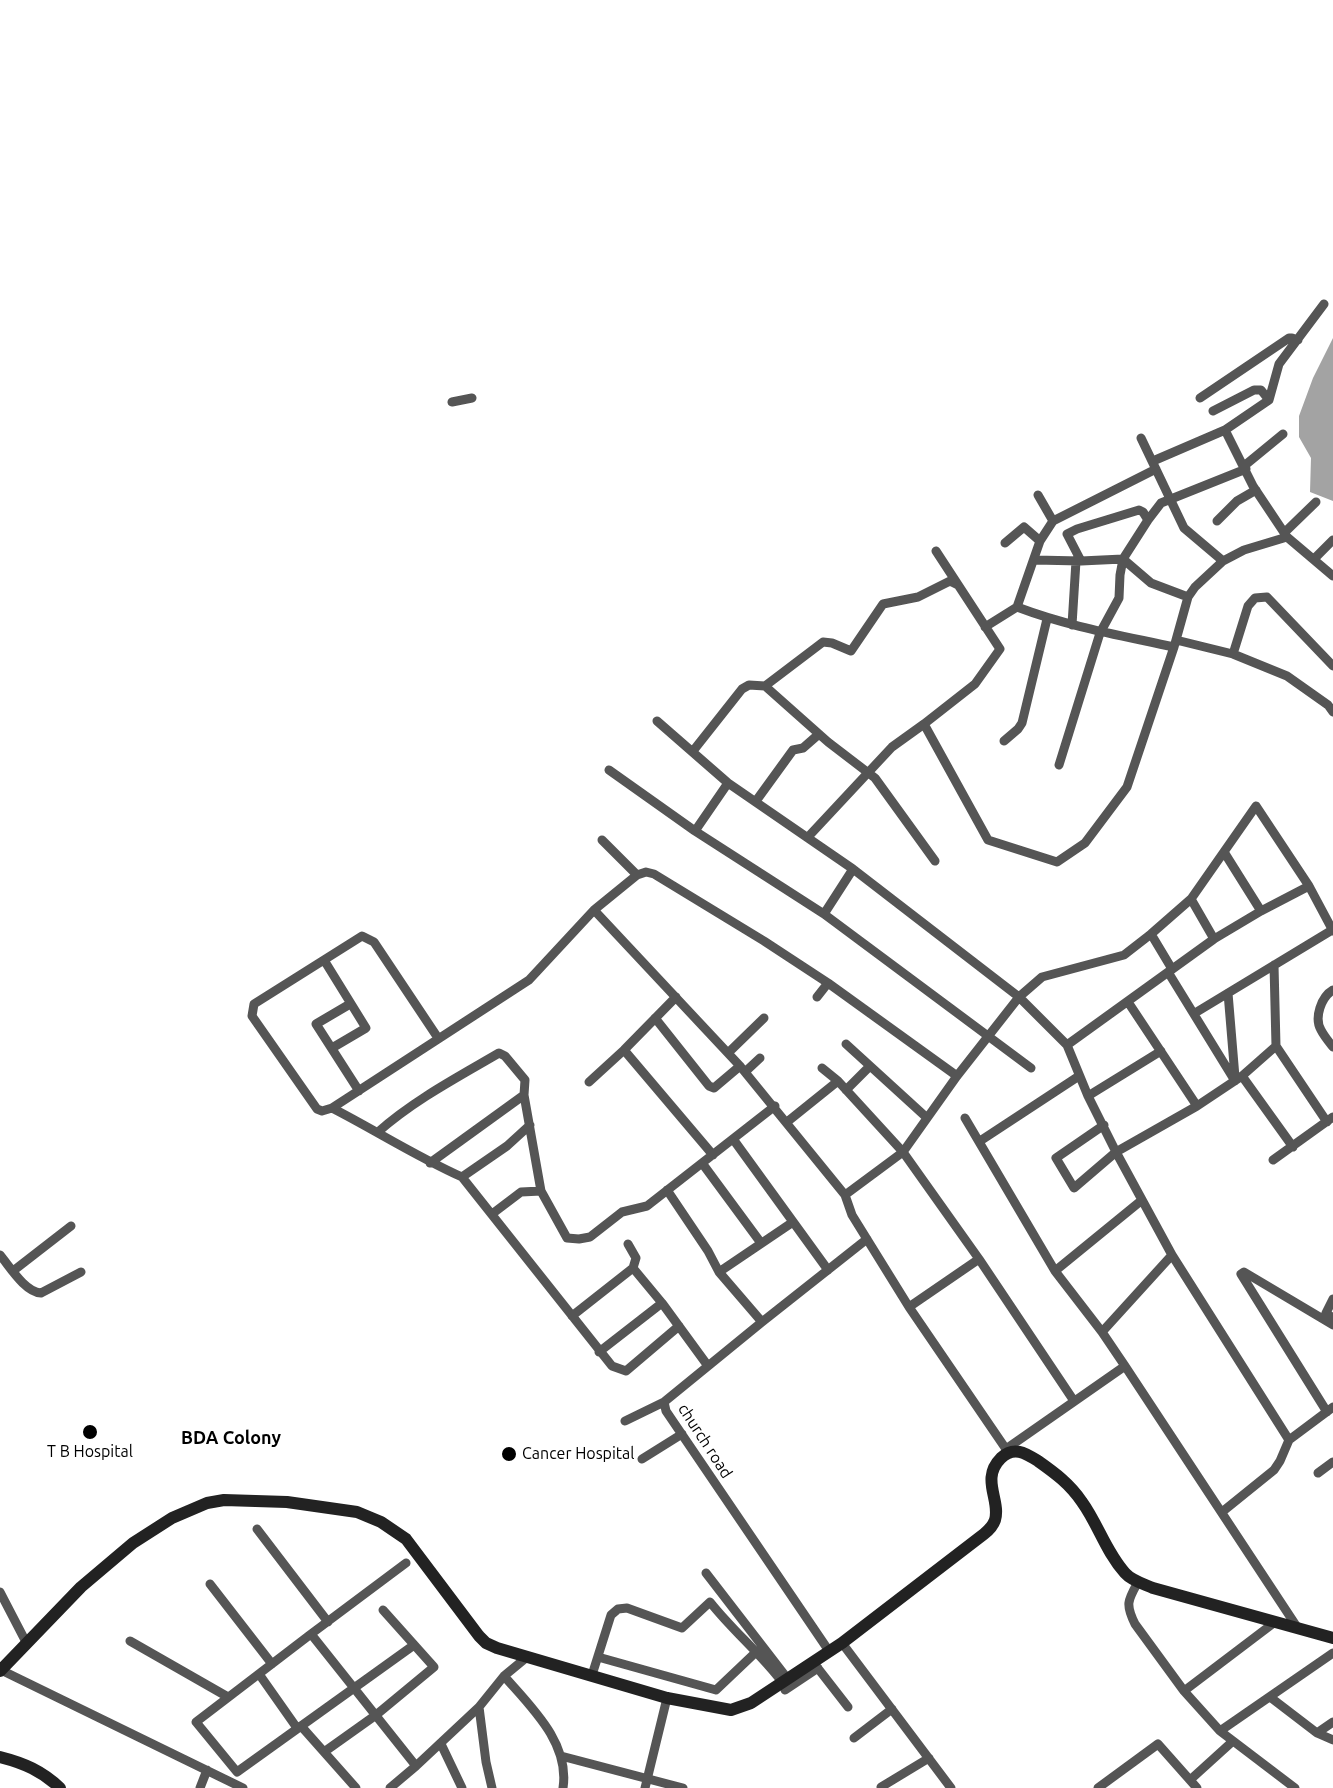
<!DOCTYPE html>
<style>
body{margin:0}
canvas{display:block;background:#fff}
</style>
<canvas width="1333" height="1788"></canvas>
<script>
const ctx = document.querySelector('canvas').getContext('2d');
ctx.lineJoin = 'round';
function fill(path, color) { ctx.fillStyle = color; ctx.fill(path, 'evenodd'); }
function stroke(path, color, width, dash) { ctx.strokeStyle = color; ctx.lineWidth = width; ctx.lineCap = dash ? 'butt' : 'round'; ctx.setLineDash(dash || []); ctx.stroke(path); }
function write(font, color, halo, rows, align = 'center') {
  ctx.font = font + ' Ubuntu,sans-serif'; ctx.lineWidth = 6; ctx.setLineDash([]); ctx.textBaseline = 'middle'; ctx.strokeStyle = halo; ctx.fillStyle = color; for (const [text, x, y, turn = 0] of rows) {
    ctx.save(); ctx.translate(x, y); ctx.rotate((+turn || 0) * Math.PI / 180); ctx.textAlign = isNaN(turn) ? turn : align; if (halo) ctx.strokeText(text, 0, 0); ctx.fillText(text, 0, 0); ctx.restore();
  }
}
fill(new Path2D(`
 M1333 338V501L1310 492 1311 458 1299 437V416L1313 378Z`), '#a3a3a3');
stroke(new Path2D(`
 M1200 398 1289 338H1292L1298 340
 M452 402 472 398
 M1213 411 1254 390H1261L1269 400
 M1225 430 1253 486 1287 537 1333 576
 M1141 438 1184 528 1223 561
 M1153 461 1225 430 1269 400 1279 364 1324 304
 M1244 466 1283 434
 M1038 495 1053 521
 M1148 520 1161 503 1246 469
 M1217 521 1237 501 1256 490
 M1284 533 1316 502
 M1005 543 1024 527 1040 541
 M1314 559 1333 540
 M1035 560 1081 561 1123 559 1151 583 1188 597
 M1017 607C1070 627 1119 635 1174 647L1176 640 1233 654 1287 676 1328 705 1333 712
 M1072 625 1076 561
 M985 627 1017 607 1040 541 1053 521 1156 469
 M1176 640 1188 597 1195 587 1223 561 1244 550 1287 537
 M1233 654 1248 606 1255 598 1267 597 1333 666
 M765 686 828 742 875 778 935 861
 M657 721 728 783 853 869 1019 997 1067 1045 1088 1096 1116 1152 1172 1255 1289 1440 1333 1407
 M924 724 988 840 1057 862 1085 843 1127 787 1174 647
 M1004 741 1018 729 1022 723 1047 619
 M693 751 742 689 749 685 765 686 823 642 832 643 851 651 883 604 918 597 950 581 958 585
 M1059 765 1100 633 1119 598 1120 575 1123 559 1148 520 1143 512 1139 510 1077 529 1067 534 1081 561
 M609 770 695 831 824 914 1031 1068
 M756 801 793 750 803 748 819 734
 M695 831 728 783
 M808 837 892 747 924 724 975 684 1000 649 936 551
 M602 840 637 875
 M1224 852 1261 911
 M1191 899 1214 939
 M594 910 740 1066 845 1195 852 1215 909 1307 1008 1452
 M824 914 853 869
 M1151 934 1172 969
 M324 960 366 1028 332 1048
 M1274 965 1276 1046 1327 1122
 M1168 972 1235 1081
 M1333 990C1321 997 1314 1018 1321 1030 1324 1036 1329 1042 1333 1047
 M1228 993 1235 1077
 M817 997 828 983
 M1128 1002 1197 1106
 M350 1004 316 1024 359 1091
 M1195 1013 1332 930
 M655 1018 709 1086 714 1088 740 1066
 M438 1038 374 942 362 936 254 1004 252 1016 317 1109 322 1111 332 1108 529 980 594 910 637 875 646 872 654 874 764 941 828 983 957 1076
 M846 1044 926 1117
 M1067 1045 1214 939 1261 911 1309 886
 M624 1050 713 1155
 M728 1053 764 1018
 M822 1068 838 1081 903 1152 979 1259 1074 1401
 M745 1072 760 1058
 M1242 1076 1293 1147
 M589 1082 624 1050 676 997
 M846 1090 869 1067
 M1088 1096 1161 1051
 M332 1108C375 1130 417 1157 462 1177L612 1366 626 1371 679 1326
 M965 1118 1055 1271 1102 1332 1125 1366 1297 1627
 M787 1122 838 1081
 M1104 1125 1056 1158 1074 1188 1116 1152 1197 1106 1242 1076 1276 1046
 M378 1132C414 1100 458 1077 499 1053L505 1056 525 1080 524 1095 541 1191 567 1238 579 1239 590 1237 622 1212 647 1206 775 1106
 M733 1139 828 1270
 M980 1141 1079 1076
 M1273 1160 1333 1117
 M430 1163 524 1095
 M702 1163 761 1243
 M462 1177 507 1146 530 1125
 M667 1190 708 1251 719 1272 762 1322
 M845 1195 903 1152 957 1076 1019 997 1042 977 1124 955 1151 934 1191 899 1256 806 1309 886 1333 931
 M492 1214 521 1192 541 1191
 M628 1244 636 1258 633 1268 662 1303 708 1366
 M0 1255C10 1267 25 1292 41 1293L81 1272
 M13 1271 71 1226
 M1055 1271 1142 1200
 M719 1272 793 1222
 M1333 1299 1326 1313 1333 1318
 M909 1307 979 1259
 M572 1316 633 1268
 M1102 1332 1172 1255
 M599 1352 662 1303
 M1327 1412 1241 1274 1244 1272 1333 1325
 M625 1421 664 1402
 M1006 1449 1125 1366
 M642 1459 682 1434
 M1318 1473 1333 1462
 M1222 1512 1274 1470 1280 1461 1289 1440
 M257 1529 328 1622
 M706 1573 787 1678
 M1138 1582C1128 1600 1125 1604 1135 1624L1184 1691 1220 1731 1295 1788
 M210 1584 272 1664
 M0 1592 27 1644
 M311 1634 196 1722 237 1772 414 1645
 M130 1641 228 1697
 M842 1643 951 1788
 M829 1651 666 1411 664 1402 762 1322 867 1239
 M598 1657 716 1690 755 1653
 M813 1662 848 1707
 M1 1670 243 1788
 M259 1674 297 1728
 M592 1675 611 1615 618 1609 627 1608 682 1628 710 1602C732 1630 760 1653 782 1682
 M504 1676C531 1707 570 1743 563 1788
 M785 1690 818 1668
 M1184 1691 1275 1622
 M1270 1697 1317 1733 1333 1740
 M479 1707 486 1762 492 1788
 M301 1726 356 1788
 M1220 1731 1333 1653
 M1317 1733 1333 1722
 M854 1738 892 1709
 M441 1744 462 1788
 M324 1752 376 1715 434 1667 383 1610
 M561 1756 683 1788
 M416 1766 479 1707 504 1676 527 1657
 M1190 1780 1233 1741
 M881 1787 929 1758
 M200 1788 207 1770
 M390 1788 416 1766 311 1634 406 1563
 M645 1788 667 1698
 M1098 1788 1158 1744 1197 1788`), '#555', 9);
stroke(new Path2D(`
 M0 1671 81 1587 133 1543 172 1518 207 1503 224 1500 287 1502 357 1512 381 1522 406 1539 479 1636 486 1643 497 1648 667 1698 731 1710 751 1703 842 1643 984 1534C989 1530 993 1526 995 1520 1001 1500 980 1479 1001 1458 1014 1446 1025 1453 1038 1461 1055 1473 1070 1484 1082 1502 1098 1524 1106 1552 1125 1573 1132 1581 1144 1584 1153 1588L1333 1638
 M0 1757C24 1763 42 1771 60 1788`), '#222', 12);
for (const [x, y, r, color] of [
 [90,1432,8,"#000"],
 [509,1454,8,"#000"]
]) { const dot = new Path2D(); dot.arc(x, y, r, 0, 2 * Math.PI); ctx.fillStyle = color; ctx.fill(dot); stroke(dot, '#fff', 2); }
write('16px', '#000', '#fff', [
 ["church road",705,1441,57]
]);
write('16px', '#000', '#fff', [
 ["T B Hospital",90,1452],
 ["Cancer Hospital",522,1454,"left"]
]);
write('bold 18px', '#000', '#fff', [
 ["BDA Colony",231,1438]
]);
</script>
